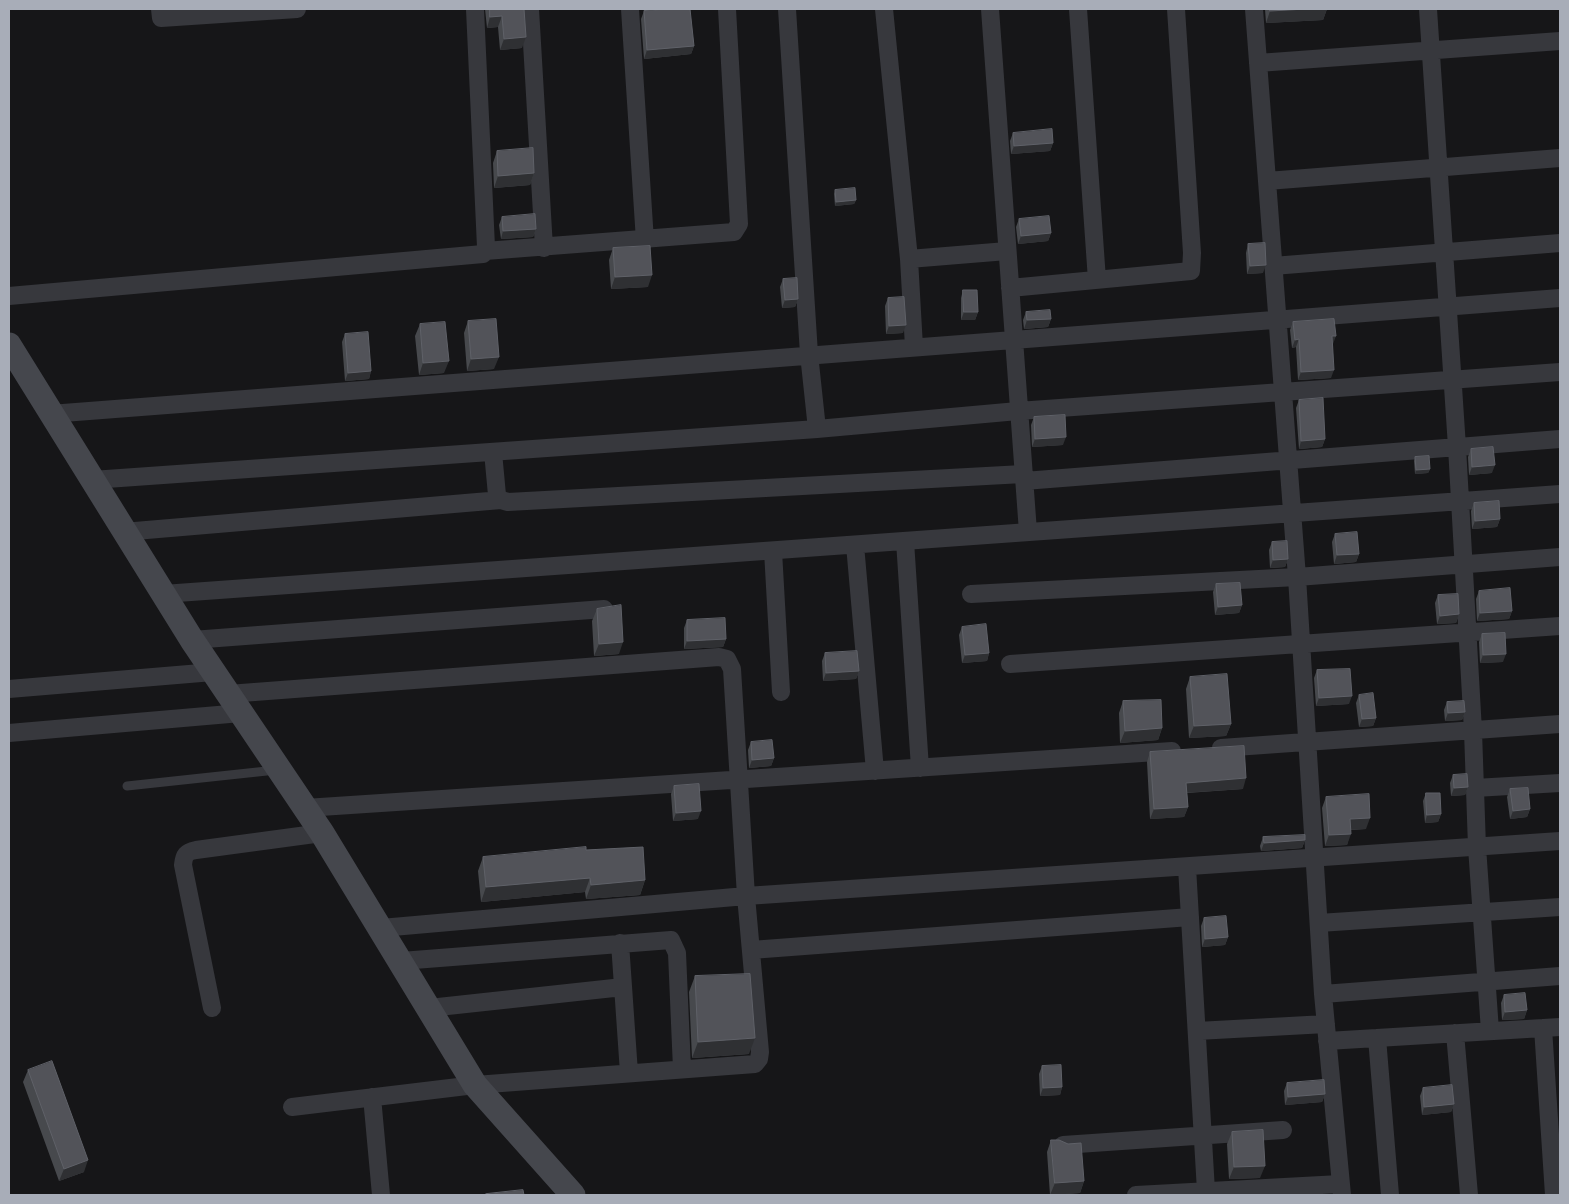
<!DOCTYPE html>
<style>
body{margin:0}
#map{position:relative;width:1569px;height:1204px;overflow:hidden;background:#161618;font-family:"Exo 2",sans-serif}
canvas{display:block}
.frame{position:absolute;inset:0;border:10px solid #a8adb8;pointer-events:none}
</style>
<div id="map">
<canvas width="1569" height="1204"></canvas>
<div class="frame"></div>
</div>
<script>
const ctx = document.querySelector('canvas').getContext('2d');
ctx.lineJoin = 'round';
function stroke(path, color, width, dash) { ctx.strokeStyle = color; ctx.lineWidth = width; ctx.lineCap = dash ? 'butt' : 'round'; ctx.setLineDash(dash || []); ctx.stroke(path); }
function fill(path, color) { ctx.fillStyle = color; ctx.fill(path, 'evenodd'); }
stroke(new Path2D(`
 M127 786 276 770`), '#37383d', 9);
stroke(new Path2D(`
 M160 9 161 18 297 9
 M530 9 544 248
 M630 9 645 241
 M787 9 809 354 817 429
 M884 9 909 259 914 347
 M990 9 1028 532
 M1078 9 1097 280
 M1254 9 1297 577 1323 994 1342 1195
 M1428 9 1457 447 1473 731 1477 847 1490 1031
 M1258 63 1560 41
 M1267 181 1560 158
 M485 251 734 232 739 224 738 206 727 9
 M909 259 1007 251
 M1273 266 1560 243
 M1010 288 1191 271 1192 253 1176 9
 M9 296 483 254 486 247 475 9
 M50 414 1560 298
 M493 452 497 495 501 500 508 502 1023 474
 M92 480 817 429 1018 411 1560 372
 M1024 481 1560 439
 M123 532 501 500
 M905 541 920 768
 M855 545 875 771
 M773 551 781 692
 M163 594 1560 494
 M971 594 1297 577 1560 557
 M192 640 604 609
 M1010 664 1560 626
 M9 689 213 672
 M228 694 719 657 727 659 732 669 746 896 760 1052 759 1059 755 1064 475 1085 292 1107
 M9 733 241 713
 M1221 748 1560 724
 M1475 788 1560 783
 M305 808 1172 751
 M1187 867 1206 1191
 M1319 923 1560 907
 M381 928 746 896 1560 841
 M620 943 629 1073
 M751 950 1190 917
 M401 961 671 940 677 953 682 1069
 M1323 994 1560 976
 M212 1008 183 865C184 855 186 852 196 850L322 833
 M429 1008 623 987
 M1543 1028 1554 1195
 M1197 1031 1326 1024
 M1455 1033 1469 1195
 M1377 1038 1390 1195
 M1327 1041 1560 1027
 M372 1097 381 1195
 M1063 1145 1283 1130
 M1136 1195 1340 1184`), '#37383d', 18);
stroke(new Path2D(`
 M9 345 192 640 322 833 475 1085 573 1195`), '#45474d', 25);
fill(new Path2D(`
 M485 9H524L522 48 500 50 498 27 487 28Z
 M1265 9H1327L1323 20 1266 23Z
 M644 11 694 46 691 54 644 59 641 19Z
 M1013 133 1053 143 1050 151 1011 154 1010 141Z
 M497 151 534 173 530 185 494 188 493 163Z
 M835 190 856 200 854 204 835 206 834 194Z
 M502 217 536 229 533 237 501 239 499 225Z
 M1019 219 1051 233 1048 241 1018 244 1016 227Z
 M1248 244 1263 273 1247 274 1246 253Z
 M613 248 648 287 611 289 609 260Z
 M783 279 798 299 795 307 782 308 780 287Z
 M963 290 978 312 975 320H961V298Z
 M888 298 903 333 886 334 885 306Z
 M1026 312 1051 319 1048 327 1024 329 1023 320Z
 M468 321 494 369 467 371 464 333Z
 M1293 322 1333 344 1331 378 1298 380 1296 347 1292 348 1290 330Z
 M420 324 444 373 419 375 415 336Z
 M345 334 371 371 369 379 345 381 342 342Z
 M1299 400 1325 439 1322 447 1299 449 1296 408Z
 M1034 417 1063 445 1032 447 1031 425Z
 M1471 449 1492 473 1469 475 1468 457Z
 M1415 457 1430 469 1428 473 1415 474 1414 461Z
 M1474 503 1500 519 1497 527 1472 529 1471 511Z
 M1335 534 1359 554 1356 562 1334 564 1332 542Z
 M1272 542 1288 559 1285 567 1270 568 1269 550Z
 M1216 584 1242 605 1239 613 1215 615 1213 592Z
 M1479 591 1512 611 1509 619 1477 621 1476 599Z
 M1438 595 1459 614 1456 623 1437 624 1435 603Z
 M597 609 619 654 594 656 592 621Z
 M687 620 726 639 723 647 684 649V628Z
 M962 627 989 653 987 661 962 663 959 635Z
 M1482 634 1503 662 1480 663 1479 642Z
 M825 653 859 671 856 679 823 681 822 661Z
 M1317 670 1349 704 1316 706 1314 678Z
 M1190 677 1231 724 1226 736 1189 738 1186 689Z
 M1359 695 1376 718 1373 726 1359 727 1356 703Z
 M1123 701 1162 728 1158 740 1120 743 1119 713Z
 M1447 702 1465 712 1462 720 1445 721 1444 710Z
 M751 742 774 758 771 766 749 768 748 750Z
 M1150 752 1243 789 1187 793 1188 807 1184 817 1150 819 1147 762Z
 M1453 775 1468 787 1465 795 1451 796 1450 783Z
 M674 786 698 819 673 821 671 794Z
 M1510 789 1530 809 1527 817 1510 819 1507 797Z
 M1426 793 1441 814 1438 822 1425 823 1423 801Z
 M1326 797 1366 829 1351 830 1347 845 1325 846 1322 808Z
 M1263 837 1305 840 1302 848 1261 851 1260 846Z
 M586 850 645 880 640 895 586 899 585 892 481 902 478 871 483 857Z
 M1204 918 1228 937 1225 945 1202 947 1201 926Z
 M695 976 749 1054 692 1058 689 992Z
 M1504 995 1527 1010 1524 1019 1502 1020 1501 1003Z
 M1042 1066 1062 1087 1060 1095 1040 1096 1039 1074Z
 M28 1070 84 1172 59 1181 23 1082Z
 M1287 1083 1325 1094 1322 1102 1285 1105 1284 1091Z
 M1423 1088 1454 1104 1451 1112 1422 1115 1420 1096Z
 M1232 1132 1260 1178 1229 1179 1227 1144Z
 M1051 1140 1068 1144 1084 1181 1080 1193 1050 1195 1047 1152Z`), '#47494d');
fill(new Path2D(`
 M1306 9H1327L1323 20 1266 23 1270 11Z
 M502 16 498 27 487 28 490 17Z
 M526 37 522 48 500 50 504 39Z
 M694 46 691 54 644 59 647 50Z
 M1053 143 1050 151 1011 154 1014 146Z
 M534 173 530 185 494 188 498 176Z
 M856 200 854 204 835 206 836 202Z
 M536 229 533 237 501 239 503 231Z
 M1051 233 1048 241 1018 244 1021 236Z
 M1266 265 1263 273 1247 274 1250 266Z
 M652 275 648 287 611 289 615 277Z
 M798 299 795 307 782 308 785 300Z
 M964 312H978L975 320H961Z
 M1051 319 1048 327 1024 329 1027 320Z
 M906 325 903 333 886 334 889 326Z
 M1332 336H1336L1333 344Z
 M1299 339 1296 347 1292 348 1295 340Z
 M499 357 494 369 467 371 471 359Z
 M449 361 444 373 419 375 423 363Z
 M1334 370 1331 378 1298 380 1301 372Z
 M371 371 369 379 345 381 348 373Z
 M1066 437 1063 445 1032 447 1035 439Z
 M1325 439 1322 447 1299 449 1301 441Z
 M1495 465 1492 473 1469 475 1472 467Z
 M1430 469 1428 473 1415 474 1416 470Z
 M1500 519 1497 527 1472 529 1475 521Z
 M1359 554 1356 562 1334 564 1337 555Z
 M1288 559 1285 567 1270 568 1273 560Z
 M1242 605 1239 613 1215 615 1218 607Z
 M1512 611 1509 619 1477 621 1480 613Z
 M1459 614 1456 623 1437 624 1440 616Z
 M726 639 723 647 684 649 687 641Z
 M623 642 619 654 594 656 599 644Z
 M989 653 987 661 962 663 965 655Z
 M1506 654 1503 662 1480 663 1483 655Z
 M859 671 856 679 823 681 826 673Z
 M1352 696 1349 704 1316 706 1319 698Z
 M1465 712 1462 720 1445 721 1448 713Z
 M1376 718 1373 726 1359 727 1362 719Z
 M1231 724 1226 736 1189 738 1194 726Z
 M1162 728 1158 740 1120 743 1125 731Z
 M774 758 771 766 749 768 752 760Z
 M1246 778 1243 789 1182 793 1186 783Z
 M1468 787 1465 795 1451 796 1454 788Z
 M1188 807 1184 817 1150 819 1154 809Z
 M1530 809 1527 817 1510 819 1513 811Z
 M701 811 698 819 673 821 676 813Z
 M1441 814 1438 822 1425 823 1427 815Z
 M1370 818 1366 829 1347 830 1350 819Z
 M1351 834 1347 845 1325 846 1329 835Z
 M1305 840 1302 848 1261 851 1264 843Z
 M590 878 585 892 481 902 486 887Z
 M645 880 640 895 586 899 591 885Z
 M1228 937 1225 945 1202 947 1205 939Z
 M1527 1010 1524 1019 1502 1020 1505 1012Z
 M755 1038 749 1054 692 1058 698 1042Z
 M1062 1087 1060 1095 1040 1096 1043 1088Z
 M1325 1094 1322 1102 1285 1105 1288 1097Z
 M1454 1104 1451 1112 1422 1115 1424 1107Z
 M88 1160 84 1172 59 1181 64 1169Z
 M1265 1166 1260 1178 1229 1179 1234 1167Z
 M1084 1181 1080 1193 1050 1195 1055 1183Z`), '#2f3033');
const building = new Path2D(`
 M490 9H524L526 37 504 39 502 16 490 17Z
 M666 9H690L694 46 647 50 644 11Z
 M1270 9H1306L1270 11Z
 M1052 129 1053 143 1014 146 1013 133Z
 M533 148 534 173 498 176 497 151Z
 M855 188 856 200 836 202 835 190Z
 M535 214 536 229 503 231 502 217Z
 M1049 216 1051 233 1021 236 1019 219Z
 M1265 243 1266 265 1250 266 1248 244Z
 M650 246 652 275 615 277 613 248Z
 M797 278 798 299 785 300 783 279Z
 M963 290H977L978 312H964Z
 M904 297 906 325 889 326 888 298Z
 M1050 310 1051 319 1027 320 1026 312Z
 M496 319 499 357 471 359 468 321Z
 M1334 319 1336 336H1332L1334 370 1301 372 1299 339 1295 340 1293 322Z
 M445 322 449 361 423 363 420 324Z
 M368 332 371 371 348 373 345 334Z
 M1323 398 1325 439 1301 441 1299 400Z
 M1065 415 1066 437 1035 439 1034 417Z
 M1493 447 1495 465 1472 467 1471 449Z
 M1429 456 1430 469 1416 470 1415 457Z
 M1499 501 1500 519 1475 521 1474 503Z
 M1357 532 1359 554 1337 555 1335 534Z
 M1287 541 1288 559 1273 560 1272 542Z
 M1240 583 1242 605 1218 607 1216 584Z
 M1510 588 1512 611 1480 613 1479 591Z
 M1458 594 1459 614 1440 616 1438 595Z
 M621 605 623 642 599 644 597 609Z
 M725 618 726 639 687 641V620Z
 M986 624 989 653 965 655 962 627Z
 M1505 633 1506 654 1483 655 1482 634Z
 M857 651 859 671 826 673 825 653Z
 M1350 669 1352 696 1319 698 1317 670Z
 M1227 674 1231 724 1194 726 1190 677Z
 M1373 693 1376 718 1362 719 1359 695Z
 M1161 700 1162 728 1125 731 1123 701Z
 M1464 701 1465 712 1448 713 1447 702Z
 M772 740 774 758 752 760 751 742Z
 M1244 746 1246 778 1186 783 1188 807 1154 809 1150 752Z
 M1467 774 1468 787 1454 788 1453 775Z
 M699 784 701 811 676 813 674 786Z
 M1528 788 1530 809 1513 811 1510 789Z
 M1426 793H1440L1441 814 1427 815Z
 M1369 794 1370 818 1350 819 1351 834 1329 835 1326 797Z
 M1305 835V840L1264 843 1263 837Z
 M586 847V850L643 847 645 880 591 885 590 878 486 887 483 857Z
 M1226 916 1228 937 1205 939 1204 918Z
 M750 974 755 1038 698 1042 695 976Z
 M1525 993 1527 1010 1505 1012 1504 995Z
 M52 1061 88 1160 64 1169 28 1070Z
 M1061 1065 1062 1087 1043 1088 1042 1066Z
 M1324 1080 1325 1094 1288 1097 1287 1083Z
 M1452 1085 1454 1104 1424 1107 1423 1088Z
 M1263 1130 1265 1166 1234 1167 1232 1132Z
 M1051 1140H1059L1068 1144 1081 1143 1084 1181 1055 1183Z
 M523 1190 524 1195H487L486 1194Z`);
fill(building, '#525359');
stroke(building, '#5f6168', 1);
</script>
